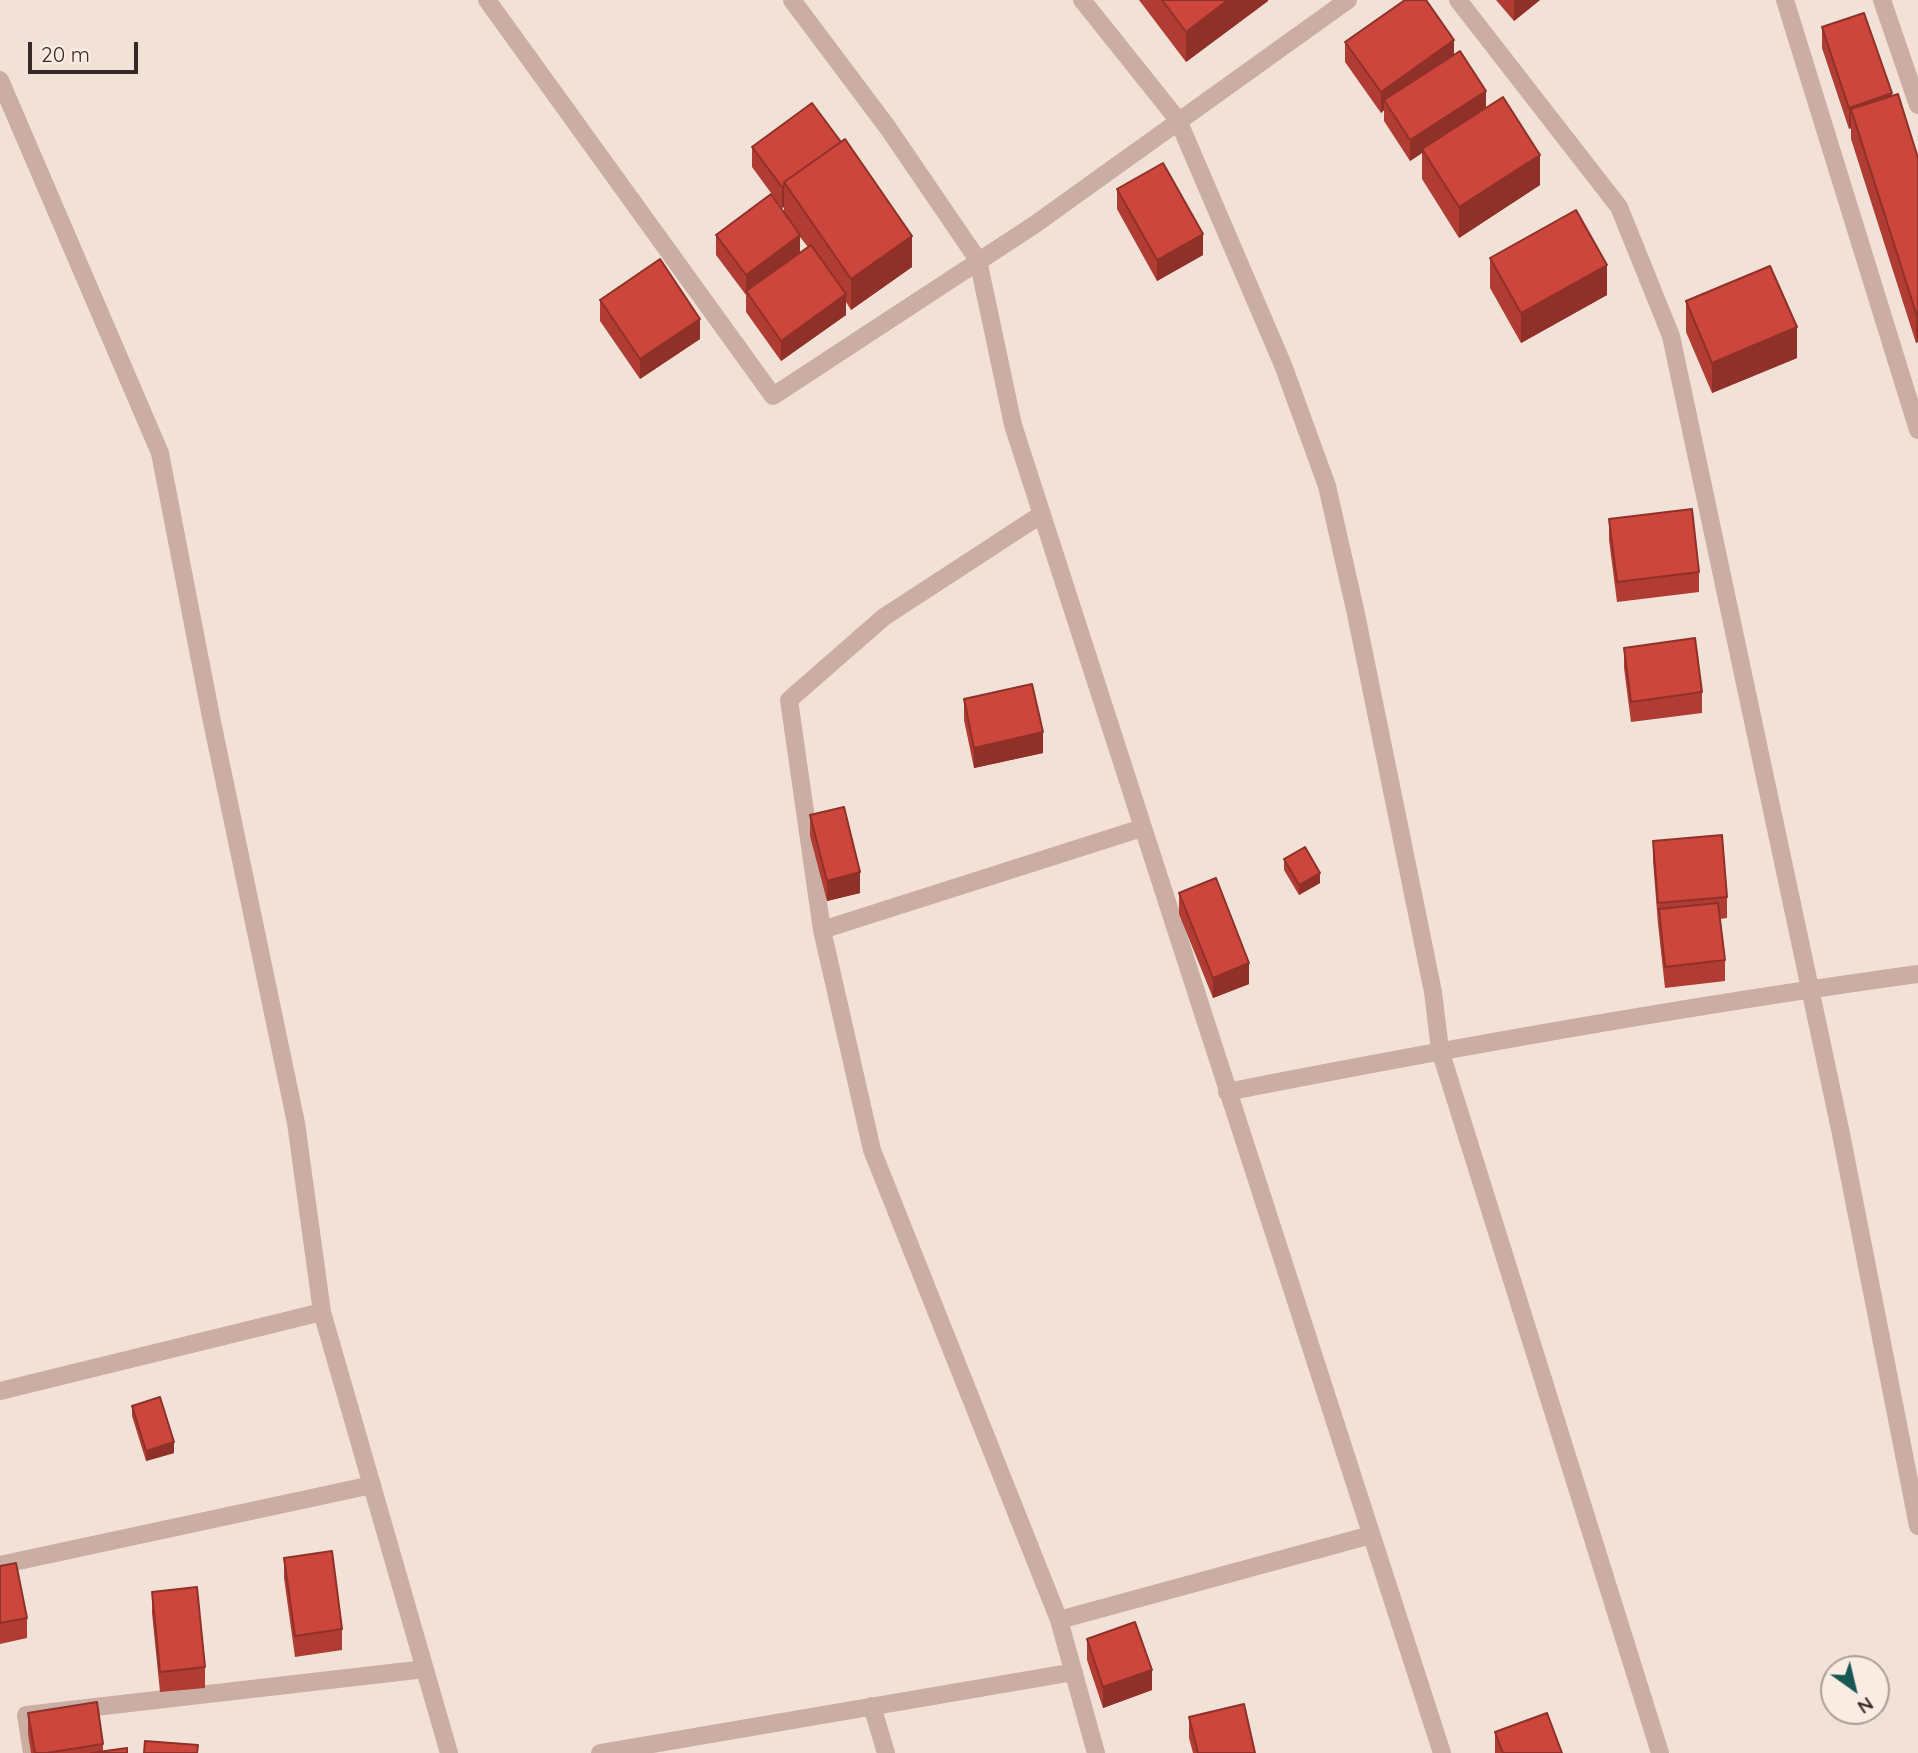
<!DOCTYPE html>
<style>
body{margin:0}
#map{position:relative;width:1918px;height:1753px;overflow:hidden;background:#f2e1d7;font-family:Quicksand,sans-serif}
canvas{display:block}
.north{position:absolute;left:1820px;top:1655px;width:70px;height:70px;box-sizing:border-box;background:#faece3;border:2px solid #ab9e97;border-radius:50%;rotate:146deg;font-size:19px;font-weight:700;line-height:28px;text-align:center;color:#352825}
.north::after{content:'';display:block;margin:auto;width:24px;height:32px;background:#195852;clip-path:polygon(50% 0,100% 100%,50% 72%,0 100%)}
.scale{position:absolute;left:28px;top:42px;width:110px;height:32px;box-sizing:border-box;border:4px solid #352825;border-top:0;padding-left:9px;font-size:21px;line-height:24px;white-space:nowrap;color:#352825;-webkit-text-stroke:5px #faece3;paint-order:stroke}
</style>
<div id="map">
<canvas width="1918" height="1753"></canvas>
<div class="north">N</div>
<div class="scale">20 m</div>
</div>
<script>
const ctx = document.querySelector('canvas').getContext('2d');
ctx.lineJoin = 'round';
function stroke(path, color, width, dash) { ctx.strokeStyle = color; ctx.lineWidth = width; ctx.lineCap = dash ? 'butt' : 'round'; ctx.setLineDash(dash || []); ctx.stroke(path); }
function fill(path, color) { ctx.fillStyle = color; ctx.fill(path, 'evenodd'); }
stroke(new Path2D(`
 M487 0 773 396 1034 225 1348 0
 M792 0 888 128 978 260 1013 425 1442 1753
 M1082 0 1178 120 1283 365 1327 486 1356 614 1433 992 1440 1050 1660 1753
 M1458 0 1619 207 1671 336 1841 1134 1918 1526
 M1785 0 1918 430
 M1882 0 1918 105
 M0 80 160 453 211 717 296 1123 322 1312 449 1753
 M1042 514 884 617 789 700 822 930 872 1150 1059 1620 1096 1753
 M822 930 1142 828
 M1227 1092C1456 1047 1687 1006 1918 974
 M0 1391 322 1312
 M0 1565 372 1485
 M1059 1620 1371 1535
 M872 1706 886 1753
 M32 1753 26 1715 425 1669
 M600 1753 1074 1672`), '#cbaea3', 18);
fill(new Path2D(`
 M1139 0H1268V1L1186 62Z
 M1496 0H1540L1514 21Z
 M1822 27 1892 96 1918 158V342L1916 343 1851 139V128L1849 129 1822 48Z
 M1345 42 1454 55 1486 107 1540 185 1459 238 1422 179V153L1410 161 1384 121V110L1381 113 1345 62Z
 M752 147 912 267 851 310 846 302V315L781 361 746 312V295L716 255V235L784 212V207L782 208 752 167ZM800 237 808 247 800 252Z
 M1117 189 1203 255 1157 281 1117 209Z
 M1490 258 1607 295 1521 343 1490 288Z
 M600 300 700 339 640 379 600 321Z
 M1686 301 1797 358 1712 393 1686 332Z
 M1609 519 1699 572V592L1617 602 1609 540Z
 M1624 648 1702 692V713L1631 722 1624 668Z
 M964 699 1043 753 974 768 964 720Z
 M810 815 860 893 827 901 810 836Z
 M1653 841 1727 897V918L1720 919 1725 960V981L1665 988 1658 924 1653 861Z
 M1284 859 1320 883 1299 895 1284 870Z
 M1179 893 1249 984 1213 998 1179 914Z
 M132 1406 174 1453 146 1461 132 1416Z
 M284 1558 342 1629V1650L295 1657 284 1578Z
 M0 1566 27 1618V1638L0 1644Z
 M152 1592 205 1667V1688L160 1692 152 1613Z
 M1087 1639 1152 1690 1103 1708 1087 1660Z
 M28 1713 103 1744V1751L127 1753H31L28 1734Z
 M1189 1717 1255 1753H1193L1189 1738Z
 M1495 1732 1562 1753H1495Z`), '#b03c33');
fill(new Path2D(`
 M1228 0H1268V1L1186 62V32Z
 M1514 0H1540L1514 21Z
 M1454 40V61L1384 100V110L1381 113V92Z
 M1486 91V111L1422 149V153L1410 161V140Z
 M1892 93V114L1851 109V128L1849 129V108Z
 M1540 155V185L1459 238V207Z
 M784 186V207L782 208V187Z
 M1203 234V255L1157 281V260Z
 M800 235V255L746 291V295V275Z
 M912 236V267L851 310V279Z
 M1607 265V295L1521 343V313Z
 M846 294V315L781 361V341Z
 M1918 312V342L1916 343V313Z
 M700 319V339L640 379V359Z
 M1797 327V358L1712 393V363Z
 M1043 732V753L974 768V748Z
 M860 872V893L827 901V881Z
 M1320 873V883L1299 895V885Z
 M1249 963V984L1213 998V978Z
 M174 1442V1453L146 1461V1451Z
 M1152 1670V1690L1103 1708V1687Z`), '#903129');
const building = new Path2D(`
 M1162 0H1228L1186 32Z
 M1405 0H1426L1454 40 1381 92 1345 42Z
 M1864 13 1892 93 1849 108 1822 27Z
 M1460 51 1486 91 1410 140 1384 100Z
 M1898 94 1918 158V312L1916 313 1851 109Z
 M1503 97 1540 155 1459 207 1422 149Z
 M812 103 841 142 784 182V186L782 187 752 147Z
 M845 139 912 236 851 279 784 182Z
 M1163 163 1203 234 1157 260 1117 189Z
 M771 194 800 235 746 275 716 235Z
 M1576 210 1607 265 1521 313 1490 258Z
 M811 245 846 294 781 341 746 291Z
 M660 259 700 319 640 359 600 300Z
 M1770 266 1797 327 1712 363 1686 301Z
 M1692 509 1699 572 1617 582 1609 519Z
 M1695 638 1702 692 1631 702 1624 648Z
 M1032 684 1043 732 974 748 964 699Z
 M844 807 860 872 827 881 810 815Z
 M1722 835 1727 897 1658 903 1653 841Z
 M1305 847 1320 873 1299 885 1284 859Z
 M1216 878 1249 963 1213 978 1179 893Z
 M1718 903 1725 960 1665 967 1659 909Z
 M160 1397 174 1442 146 1451 132 1406Z
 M332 1551 342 1629 295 1636 284 1558Z
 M16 1563 27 1618 0 1623V1566Z
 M197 1587 205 1667 160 1672 152 1592Z
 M1135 1622 1152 1670 1103 1687 1087 1639Z
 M97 1702 103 1744 46 1753H35L28 1713Z
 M1244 1704 1255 1753H1198L1189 1717Z
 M1547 1713 1562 1753H1503L1495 1732Z
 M145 1741 198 1745 197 1753H144Z
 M127 1748V1753H91Z`);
fill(building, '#cd463b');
stroke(building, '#903129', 2);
</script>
